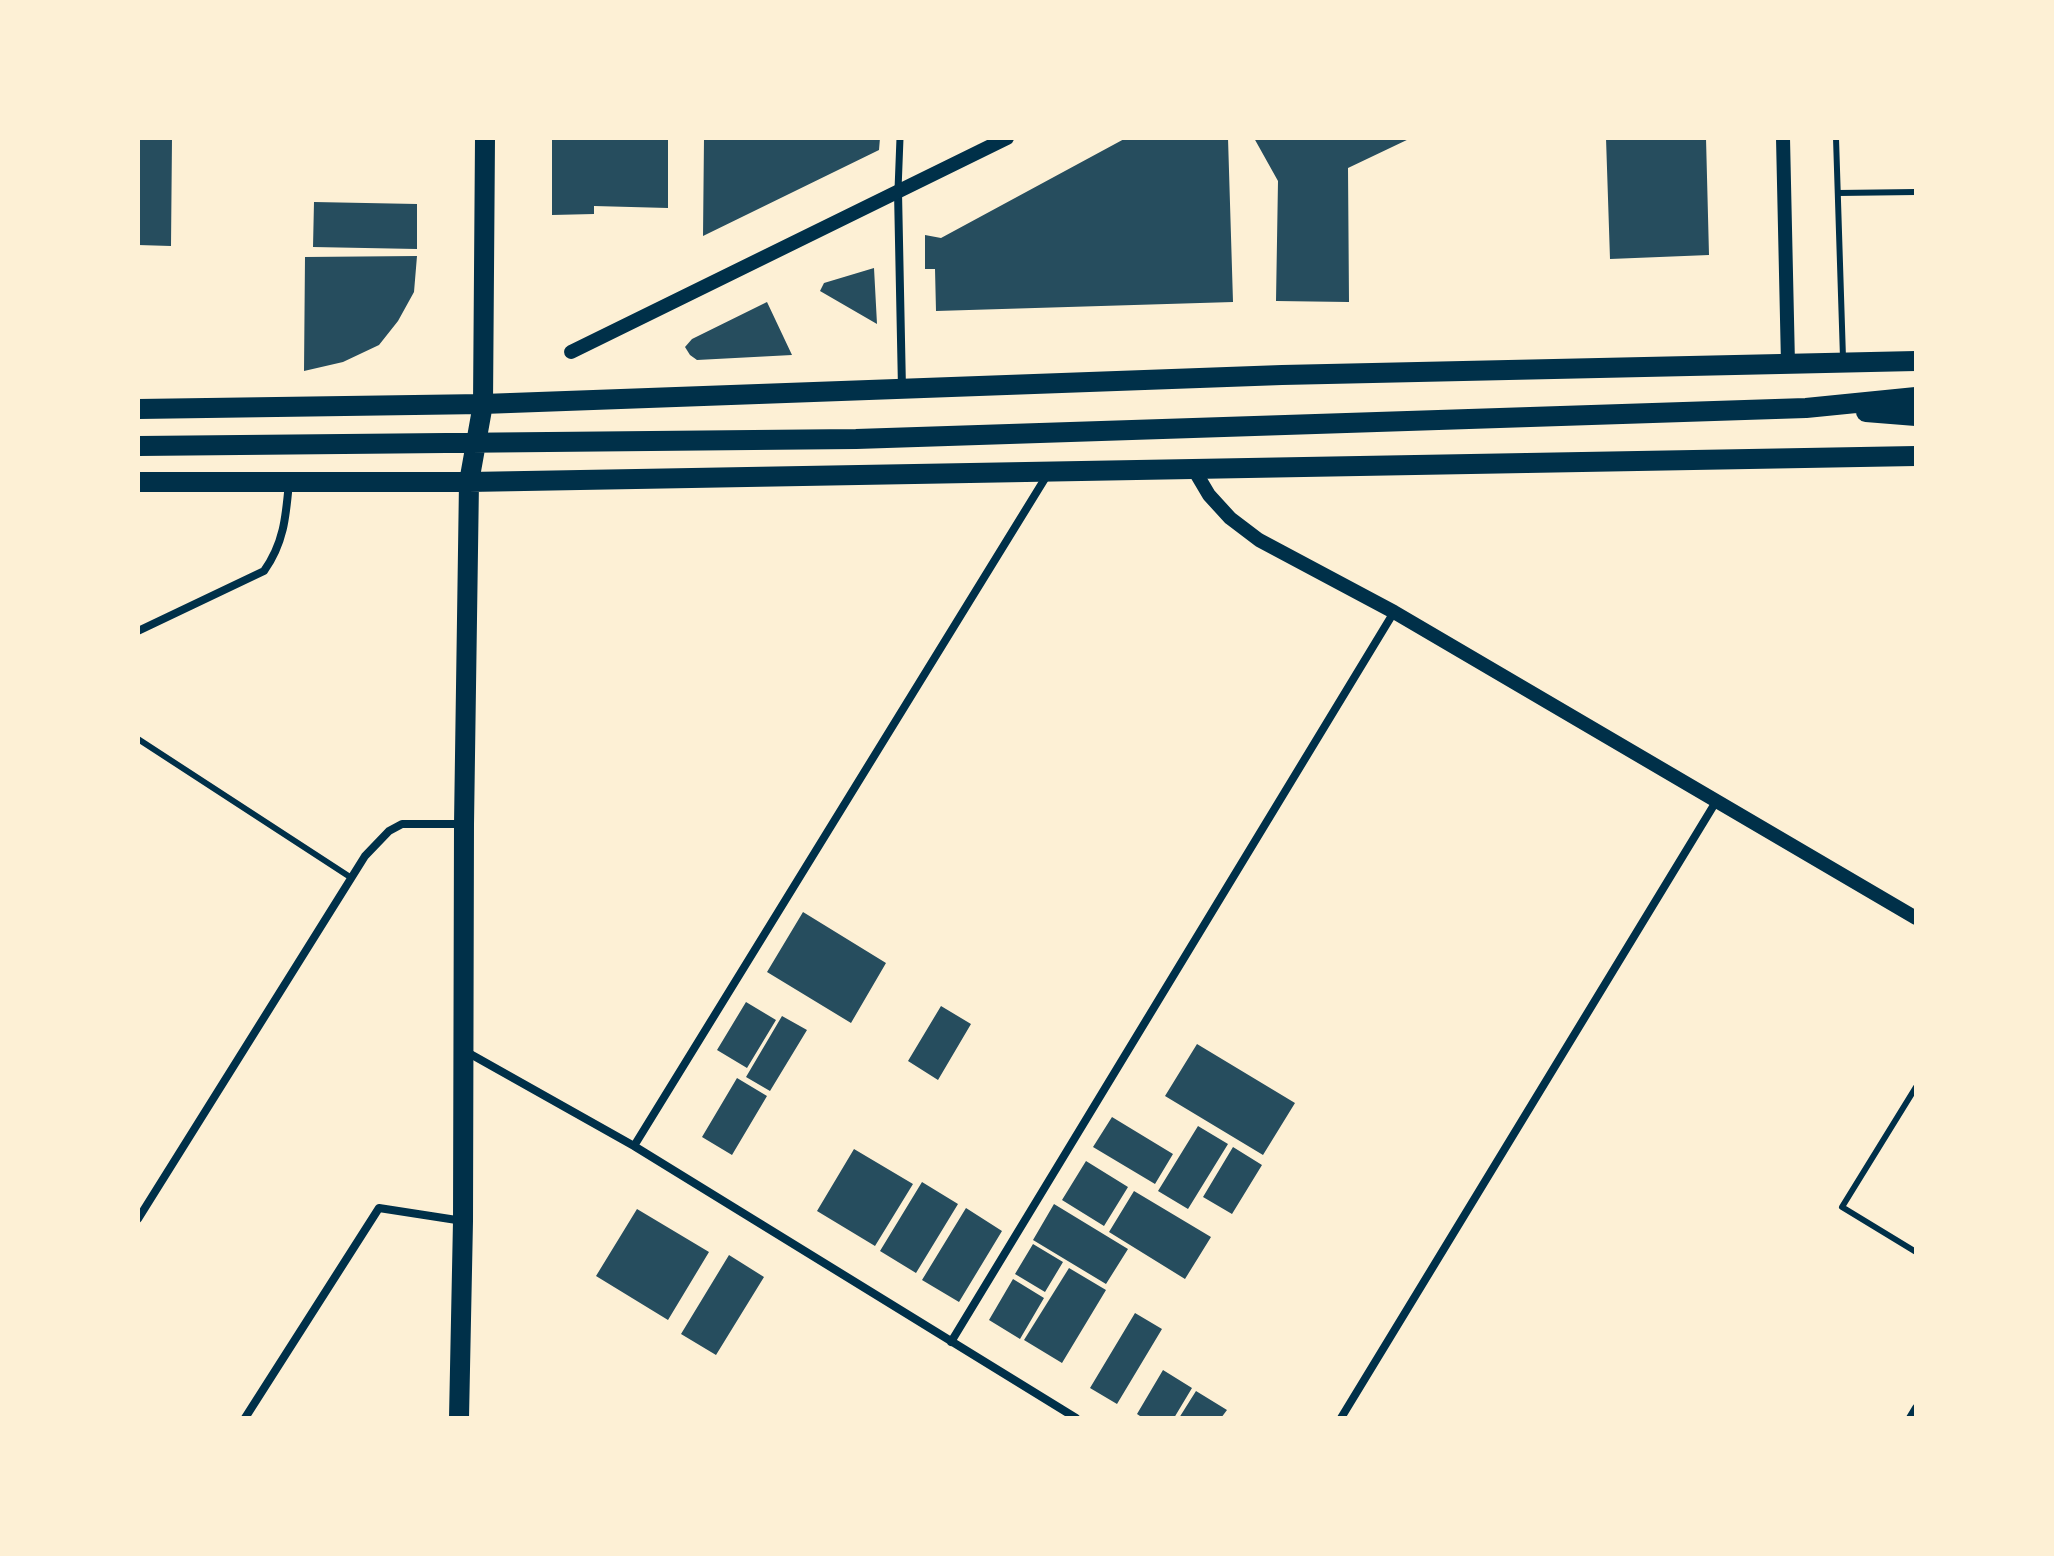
<!DOCTYPE html>
<style>
body{margin:0}
#map{position:relative;width:2054px;height:1556px;overflow:hidden;background:#fdf0d5;font-family:"Noto Serif",serif}
canvas{display:block}
.frame{position:absolute;inset:0;border:140px solid #fdf0d5;pointer-events:none}
</style>
<div id="map">
<canvas width="2054" height="1556"></canvas>
<div class="frame"></div>
</div>
<script>
const ctx = document.querySelector('canvas').getContext('2d');
ctx.lineJoin = 'round';
function fill(path, color) { ctx.fillStyle = color; ctx.fill(path, 'evenodd'); }
function stroke(path, color, width, dash) { ctx.strokeStyle = color; ctx.lineWidth = width; ctx.lineCap = dash ? 'butt' : 'round'; ctx.setLineDash(dash || []); ctx.stroke(path); }
fill(new Path2D(`
 M138 138H172L171 246 138 245Z
 M552 138H668V208L594 206V214L552 215Z
 M704 138H880L879 150 703 236Z
 M1126 138H1228L1233 302 936 311 935 269H925V235L941 238Z
 M1254 138H1411L1348 168 1349 302 1276 301 1278 181Z
 M1606 138H1706L1709 255 1610 259Z
 M314 202 417 204V249L313 247Z
 M417 256 414 292 398 321 379 345 343 362 304 371 305 257Z
 M874 268 877 324 820 291 824 283Z
 M767 302 792 355 697 360 690 355 685 347 692 339Z
 M803 912 886 963 851 1023 767 972Z
 M746 1002 776 1020 747 1068 717 1050Z
 M941 1006 971 1024 938 1080 908 1061Z
 M782 1016 807 1030 770 1091 746 1077Z
 M1197 1044 1295 1103 1263 1155 1165 1096Z
 M737 1078 767 1096 732 1155 702 1137Z
 M1112 1117 1173 1154 1155 1184 1093 1147Z
 M1198 1126 1228 1144 1188 1209 1158 1191Z
 M1233 1147 1262 1165 1232 1214 1203 1197Z
 M854 1149 913 1184 875 1246 817 1211Z
 M1086 1161 1128 1187 1104 1226 1062 1200Z
 M922 1182 958 1204 916 1273 880 1251Z
 M1134 1191 1211 1237 1185 1279 1109 1232Z
 M1054 1204 1128 1249 1106 1284 1033 1240Z
 M966 1208 1002 1231 959 1302 922 1280Z
 M637 1209 709 1252 668 1320 596 1276Z
 M1033 1244 1063 1262 1045 1292 1015 1274Z
 M729 1255 764 1277 716 1355 681 1334Z
 M1069 1268 1106 1290 1062 1363 1024 1340Z
 M1013 1279 1044 1298 1020 1339 989 1320Z
 M1135 1313 1162 1329 1117 1404 1090 1388Z
 M1163 1370 1192 1388 1174 1418H1143L1137 1414Z
 M1196 1391 1227 1410 1221 1418H1179Z`), '#264d5e');
stroke(new Path2D(`
 M1836 138 1843 358
 M1838 193 1916 192
 M138 739 350 877
 M1916 1087 1842 1207 1916 1252`), '#003049', 6);
stroke(new Path2D(`
 M898 190 900 138`), '#003049', 7);
stroke(new Path2D(`
 M898 192 902 389
 M138 631 264 571C284 543 286 516 289 482
 M465 1051 634 1146 1076 1418
 M634 1146 1049 472
 M138 1219 365 856 389 831 402 824H463
 M951 1342 1394 612
 M245 1418 379 1208 463 1221
 M1341 1418 1717 800
 M1910 1418 1916 1408`), '#003049', 8);
stroke(new Path2D(`
 M1783 138 1788 364
 M571 352 1007 138
 M1193 468 1209 495 1230 518 1259 540 1394 612 1916 918`), '#003049', 14);
stroke(new Path2D(`
 M138 409 483 404 1282 375 1916 361
 M1866 412 1916 416
 M138 446 856 439 1806 408 1916 397
 M138 482H469L1916 456
 M459 1418 463 1221 464 824 469 482 483 404 485 138`), '#003049', 20);
</script>
